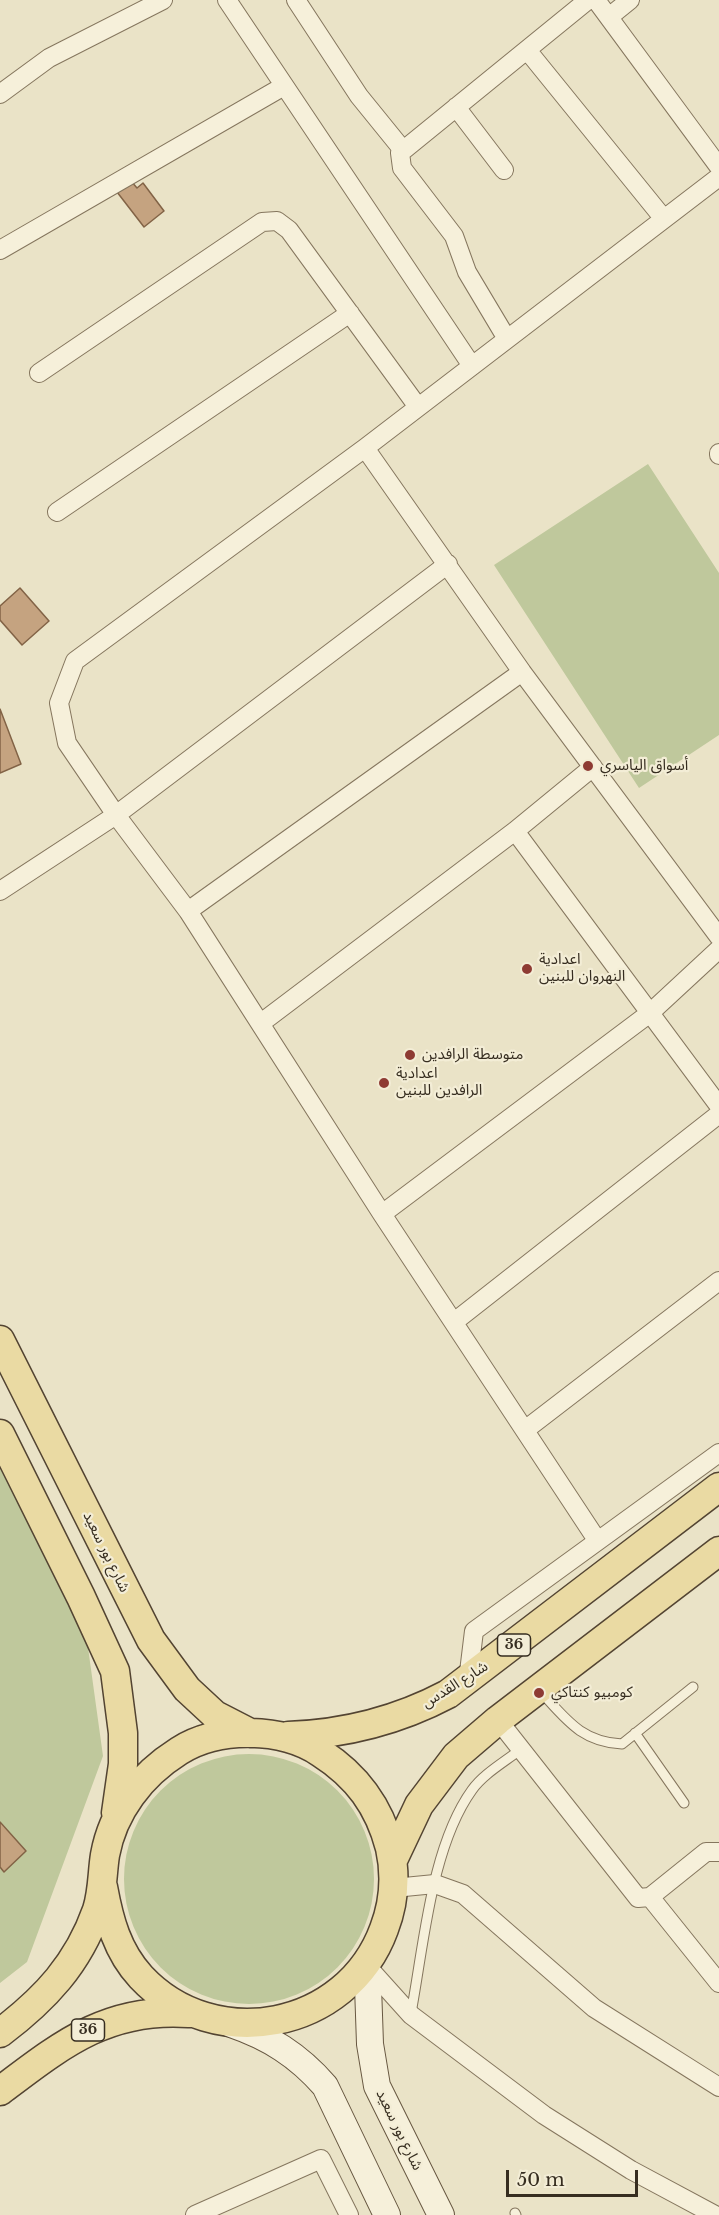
<!DOCTYPE html>
<meta charset="utf-8">
<style>
body{margin:0}
#map{position:relative;width:719px;height:2215px;overflow:hidden;background:#eae3c7;font-family:"Libre Baskerville",serif}
canvas{display:block}
.scale{position:absolute;left:506px;top:2170px;width:132px;height:27px;box-sizing:border-box;border:3px solid #362d20;border-top:0;padding-left:8px;font-size:18px;line-height:21px;white-space:nowrap;color:#362d20;-webkit-text-stroke:4px #f3edd6;paint-order:stroke}
</style>
<div id="map">
<canvas width="719" height="2215"></canvas>
<div class="scale">50 m</div>
</div>
<script>
const ctx = document.querySelector('canvas').getContext('2d');
ctx.lineJoin = 'round';
function fill(path, color) { ctx.fillStyle = color; ctx.fill(path, 'evenodd'); }
function stroke(path, color, width, dash) { ctx.strokeStyle = color; ctx.lineWidth = width; ctx.lineCap = dash ? 'butt' : 'round'; ctx.setLineDash(dash || []); ctx.stroke(path); }
function write(font, color, halo, rows, align = 'center') {
  ctx.font = font + ' "Libre Baskerville","Noto Sans Arabic",serif'; ctx.lineWidth = 4.5; ctx.setLineDash([]); ctx.textBaseline = 'middle'; ctx.strokeStyle = halo; ctx.fillStyle = color; for (const [text, x, y, turn = 0] of rows) {
    ctx.save(); ctx.translate(x, y); ctx.rotate((+turn || 0) * Math.PI / 180); ctx.textAlign = isNaN(turn) ? turn : align; if (halo) ctx.strokeText(text, 0, 0); ctx.fillText(text, 0, 0); ctx.restore();
  }
}
fill(new Path2D(`
 M648 464 719 573V735L639 788 494 565Z
 M0 1434 81 1597 103 1756 27 1962 0 1983Z
 M124 1879a125 125 0 1 1 250 0a125 125 0 1 1-250 0Z`), '#bfc89c');
const building = new Path2D(`
 M131 181 137 188 143 183 164 211 144 227 117 192Z
 M20 588 49 621 22 645 0 620V606Z
 M0 709 21 764 0 773Z
 M0 1822 26 1851 4 1872 0 1867Z`);
fill(building, '#c5a380');
stroke(building, '#826346', 1.5);
const lane = new Path2D(`
 M540 1691C566 1719 581 1742 622 1744L693 1687
 M635 1733 684 1803
 M411 2013C424 1945 431 1847 472 1790 483 1774 506 1761 521 1749
 M515 2213 516 2215`);
const street = new Path2D(`
 M227 0 472 366
 M296 0 359 96 402 149
 M596 0 719 167
 M609 17 630 0
 M527 50 664 219
 M0 94 49 58 163 0
 M456 107 504 170
 M0 250 284 86
 M507 339 467 272 454 236 402 168 400 153 588 0
 M39 373 262 222 277 221 289 230 418 407
 M365 448 522 672 719 937
 M719 453V455
 M57 512 350 313
 M515 831 719 1106
 M0 891 116 815 448 564
 M188 911 522 672
 M261 1023 515 831 593 767
 M382 1214 650 1013 719 949
 M454 1322 719 1114
 M525 1430 719 1281
 M597 1540 382 1214 188 911 116 815 67 743 59 703 75 661 365 448 719 177
 M468 1680 474 1631 719 1453
 M498 1720 638 1898 650 1897 706 1852H719
 M394 1888 435 1884 463 1894 594 2008 719 2087
 M650 1897 719 1983
 M366 1965 411 2015 544 2115 631 2170 715 2215
 M195 2215 321 2159 349 2215`);
const secondary = new Path2D(`
 M362 1970 368 1986 370 2044 377 2086 441 2215
 M231 2024C269 2037 298 2055 325 2086L387 2215`);
const primary = new Path2D(`
 M0 1340 151 1640 187 1689 215 1715 250 1733
 M0 1434 81 1597 115 1671 123 1733V1764L116 1813
 M288 1736C346 1734 397 1721 448 1694L719 1487
 M393 1860 419 1805 456 1756 498 1720 719 1551
 M0 2033C45 1999 78 1964 97 1910 103 1891 102 1874 105 1855 113 1811 141 1775 179 1751 219 1726 282 1727 321 1753 357 1776 379 1806 390 1848 396 1875 394 1903 384 1929 347 2030 214 2055 141 1977 117 1951 109 1920 103 1887
 M0 2091C61 2045 107 2007 189 2013`);
stroke(lane, '#85765e', 11);
stroke(street, '#85765e', 20);
stroke(secondary, '#675741', 28);
stroke(primary, '#534432', 31);
stroke(lane, '#f6f0da', 9);
stroke(street, '#f6f0da', 18);
stroke(secondary, '#f6f0da', 26);
stroke(primary, '#eadaa3', 28);
for (const [x, y, r, color] of [
 [588,766,6,"#8e3b33"],
 [527,969,6,"#8e3b33"],
 [410,1055,6,"#8e3b33"],
 [384,1083,6,"#8e3b33"],
 [539,1693,6,"#8e3b33"]
]) { const dot = new Path2D(); dot.arc(x, y, r, 0, 2 * Math.PI); ctx.fillStyle = color; ctx.fill(dot); stroke(dot, '#f3edd6', 2); }
for (const [x, y, w] of [
 [514,1645,33],
 [88,2030,33]
]) { const box = new Path2D(); box.roundRect(x - w / 2, y - 11, w, 22, 4.5); ctx.fillStyle = '#f3edd6'; ctx.fill(box); stroke(box, '#362d20', 1.5); }
write('bold 14px', '#362d20', null, [
 ["36",514,1645],
 ["36",88,2030]
]);
write('15px', '#362d20', '#f3edd6', [
 ["أسواق الياسري",600,766],
 ["اعدادية",539,960],
 ["النهروان للبنين",539,977],
 ["متوسطة الرافدين",422,1055],
 ["اعدادية",396,1074],
 ["الرافدين للبنين",396,1091],
 ["كومبيو كنتاكي",551,1693]
], 'left');
write('15px', '#362d20', '#f3edd6', [
 ["شارع بور سعيد",106,1552,64],
 ["شارع القدس",455,1685,-32],
 ["شارع بور سعيد",399,2130,64]
]);
</script>
